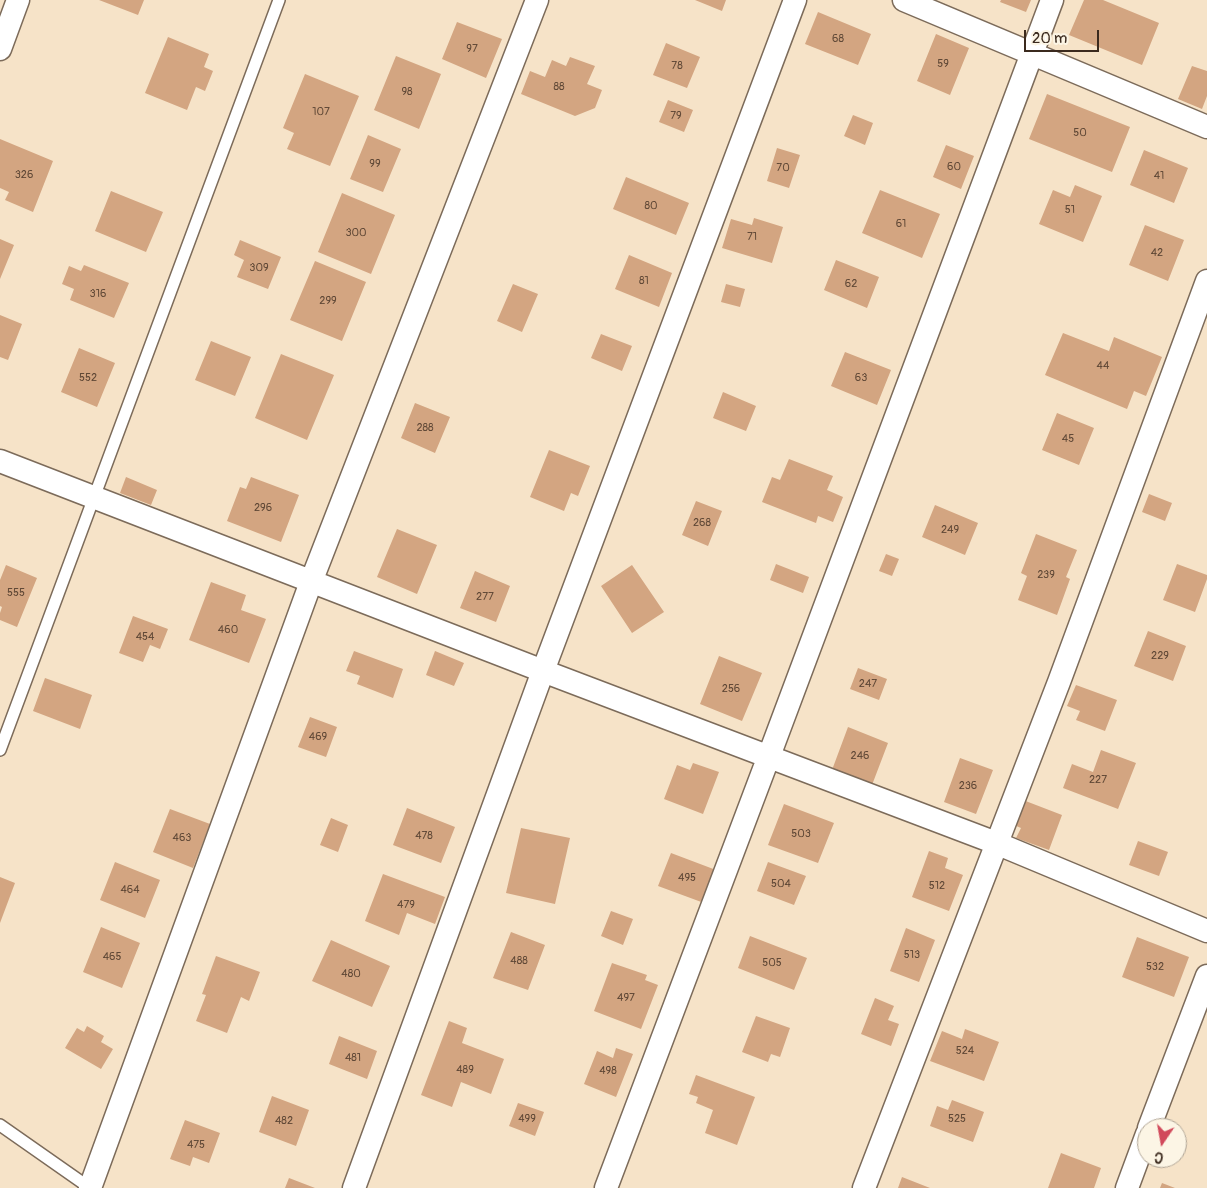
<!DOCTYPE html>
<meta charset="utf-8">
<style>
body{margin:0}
#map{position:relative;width:1207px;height:1188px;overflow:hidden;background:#f6e3c8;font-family:Pangolin,sans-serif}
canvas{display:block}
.north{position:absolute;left:1137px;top:1118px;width:50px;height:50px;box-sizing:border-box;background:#fcf5e5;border:1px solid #afa495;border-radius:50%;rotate:192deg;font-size:14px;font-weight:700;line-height:20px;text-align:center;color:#3b2a1e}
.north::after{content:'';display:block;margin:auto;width:18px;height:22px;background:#d1495b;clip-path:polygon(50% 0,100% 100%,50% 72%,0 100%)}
.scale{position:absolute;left:1024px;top:30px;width:75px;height:22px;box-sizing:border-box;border:2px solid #3b2a1e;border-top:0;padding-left:6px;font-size:15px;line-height:18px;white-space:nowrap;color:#3b2a1e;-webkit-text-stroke:4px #fcf5e5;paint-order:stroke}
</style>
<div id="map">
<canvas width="1207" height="1188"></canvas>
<div class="north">С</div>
<div class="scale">20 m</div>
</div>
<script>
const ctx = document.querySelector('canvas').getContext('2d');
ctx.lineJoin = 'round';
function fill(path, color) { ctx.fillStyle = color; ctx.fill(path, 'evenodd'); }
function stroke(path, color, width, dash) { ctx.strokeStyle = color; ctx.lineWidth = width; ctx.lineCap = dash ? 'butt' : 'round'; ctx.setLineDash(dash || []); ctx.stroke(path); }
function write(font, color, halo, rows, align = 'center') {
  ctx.font = font + ' Pangolin,sans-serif'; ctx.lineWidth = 5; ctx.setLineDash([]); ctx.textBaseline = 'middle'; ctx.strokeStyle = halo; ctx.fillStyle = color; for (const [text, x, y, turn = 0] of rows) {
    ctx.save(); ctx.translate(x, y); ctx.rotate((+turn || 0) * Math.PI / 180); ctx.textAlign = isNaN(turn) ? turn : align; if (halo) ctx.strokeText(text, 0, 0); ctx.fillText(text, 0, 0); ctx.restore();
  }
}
fill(new Path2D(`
 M99 0H144L138 15Z
 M695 0H726L722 11Z
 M1001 0H1031L1026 12 1000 2Z
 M1084 0H1103L1159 23 1142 65 1069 35Z
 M818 12 871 34 858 65 805 44Z
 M457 22 502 39 486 78 442 59Z
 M936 34 969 48 950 95 917 81Z
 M168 37 209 54 204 67 213 71 205 91 196 87 187 110 145 93Z
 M666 43 700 57 687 88 653 75Z
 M396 56 441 74 419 129 374 110Z
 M570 57 595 66 587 84 602 90 595 108 575 116 521 94 530 71 545 77 552 60 566 66Z
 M1192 66 1207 71V96L1202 109 1178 99Z
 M305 74 359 96 330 166 287 149 294 133 283 128Z
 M1047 94 1130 127 1112 172 1029 139Z
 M668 100 693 110 684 132 659 122Z
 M853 115 873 123 865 145 844 136Z
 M368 135 401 149 383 192 350 179Z
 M0 139 53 161 33 212 5 200 9 192 0 188Z
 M946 145 974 156 961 189 933 177Z
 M777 148 800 155 789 188 767 181Z
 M1144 150 1188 168 1174 203 1130 185Z
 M626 177 689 203 676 235 613 209Z
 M1075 185 1102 196 1083 242 1039 224 1053 190 1070 197Z
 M880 190 940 214 922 258 862 233Z
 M111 191 163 212 146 252 95 231Z
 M342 193 395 215 371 274 318 252Z
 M754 218 783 227 772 263 722 248 731 219 752 225Z
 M1145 225 1184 240 1168 281 1129 265Z
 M0 239 14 245 0 279Z
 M240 240 281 257 268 289 237 277 244 260 234 255Z
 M629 255 672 273 659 307 615 289Z
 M836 260 879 277 867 308 824 290Z
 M315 261 366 282 342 341 290 320Z
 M84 265 129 283 114 318 70 300 74 289 62 284 69 266 81 271Z
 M513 284 538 294 522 332 497 321Z
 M726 284 745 289 740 307 721 302Z
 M0 315 22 324 8 360 0 357Z
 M1063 333 1109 351 1114 337 1162 357 1146 396 1134 391 1127 409 1045 375Z
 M601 334 632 346 622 371 591 358Z
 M211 341 251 357 235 396 195 380Z
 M79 348 115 363 97 407 61 392Z
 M845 352 891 370 877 405 831 386Z
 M281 354 334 375 307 440 255 418Z
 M723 392 756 406 746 431 713 418Z
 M415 403 450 417 435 453 401 438Z
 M1057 413 1094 428 1079 465 1042 450Z
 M549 450 590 466 578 496 571 493 564 511 530 497Z
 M789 459 833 476 827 490 843 497 833 522 818 516 816 523 762 502 772 477 780 480Z
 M126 477 157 490 151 505 120 493Z
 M251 477 299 495 281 542 227 521 240 487 246 489Z
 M1149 494 1172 503 1165 521 1142 512Z
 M696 501 722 511 708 546 682 535Z
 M935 505 978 523 965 555 922 537Z
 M397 529 437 545 417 594 377 577Z
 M1036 534 1077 550 1066 577 1070 579 1057 615 1018 600 1027 576 1021 573Z
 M886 554 899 559 892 576 879 571Z
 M776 564 809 577 803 593 770 580Z
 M1177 564 1207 575V579L1195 612 1163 600Z
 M6 565 37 578 17 627 0 620V613L2 607 0 606V580Z
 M632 565 664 612 632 633 601 586Z
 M475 571 510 586 496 622 460 608Z
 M211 582 246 595 241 610 266 619 249 663 189 640Z
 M133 616 168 629 160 649 150 645 143 662 119 653Z
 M1148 631 1186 646 1173 681 1134 666Z
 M354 651 403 669 393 698 357 684 360 676 346 671Z
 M435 651 464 663 454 686 426 675Z
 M719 656 762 673 742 721 700 704Z
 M858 668 887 679 879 700 850 689Z
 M45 678 92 695 80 729 33 711Z
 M1076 685 1117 700 1105 731 1076 720 1080 711 1067 706Z
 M310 717 337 727 326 757 298 747Z
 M848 727 888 743 872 785 832 770Z
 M1101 750 1136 763 1118 809 1063 788 1072 764 1093 772Z
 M960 758 993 770 976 814 944 802Z
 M693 763 719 772 703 814 664 799 677 765 690 770Z
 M1023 800 1062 815 1049 850 1016 838 1021 828 1014 825Z
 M784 804 834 823 818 863 768 845Z
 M407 808 455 827 441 863 393 845Z
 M170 809 210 824 193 868 153 852Z
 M331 818 348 825 338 852 320 845Z
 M521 828 570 838 555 904 506 893Z
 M1138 841 1168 852 1159 876 1129 865Z
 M929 851 948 858 945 868 963 875 949 911 912 897Z
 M671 853 716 870 704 903 658 886Z
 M115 862 160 880 145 918 100 900Z
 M768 862 806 876 794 905 757 891Z
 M383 874 445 897 435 924 407 913 399 935 365 921Z
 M0 877 15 883 0 923Z
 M611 911 633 919 623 945 601 936Z
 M101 927 140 943 122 988 83 972Z
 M906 928 935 940 919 982 890 971Z
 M511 932 545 945 528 990 493 978Z
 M750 936 807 958 794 990 738 968Z
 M1137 937 1189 957 1174 997 1122 977Z
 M331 940 390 966 372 1007 312 981Z
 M216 956 260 972 249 1001 241 997 227 1033 196 1021 206 995 202 994Z
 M612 963 647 975 645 980 658 985 641 1029 594 1011Z
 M875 998 894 1006 888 1020 899 1024 891 1046 861 1034Z
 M756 1016 790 1028 780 1057 771 1054 768 1062 742 1052Z
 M449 1021 467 1028 462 1043 504 1059 491 1094 461 1082 452 1107 421 1095Z
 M87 1026 104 1036 101 1042 113 1049 101 1069 65 1048 77 1028 84 1032Z
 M965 1029 999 1042 984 1081 930 1061 942 1031 962 1039Z
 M339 1036 377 1051 367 1079 329 1064Z
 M616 1048 633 1054 616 1097 584 1084 597 1051 613 1058Z
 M696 1075 755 1097 737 1145 705 1133 713 1110 696 1103 698 1097 689 1094Z
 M272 1096 309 1110 296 1146 259 1132Z
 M952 1100 984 1112 973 1142 930 1126 937 1106 948 1110Z
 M518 1103 544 1112 535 1136 509 1126Z
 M185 1120 220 1133 209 1163 193 1157 190 1166 170 1159Z
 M1061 1153 1101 1168 1094 1188H1048Z
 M902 1177 930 1188H898Z
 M289 1178 315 1188H285Z
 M1162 1183 1175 1188H1160Z`), '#d3a581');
const service = new Path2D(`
 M0 750 279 0
 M0 1125 90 1188`);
const minor = new Path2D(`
 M904 0 1207 127
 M0 49 18 0
 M0 461 543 671 996 843 1207 931
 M1149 1128 1207 976
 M90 1188 311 582 537 0
 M354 1188 543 671 795 0
 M606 1188 769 756 1052 0
 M864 1188 1059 682 1207 281
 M1127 1188 1147 1134`);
stroke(service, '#7c6b5a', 14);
stroke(minor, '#7c6b5a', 25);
stroke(service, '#fff', 11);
stroke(minor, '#fff', 22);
write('11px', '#614937', null, [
 ["68",838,39],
 ["97",472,49],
 ["59",943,64],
 ["78",677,66],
 ["88",559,87],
 ["98",407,92],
 ["107",321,112],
 ["79",676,116],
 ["50",1080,133],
 ["99",375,164],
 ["60",954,167],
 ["70",783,168],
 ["326",24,175],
 ["41",1159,176],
 ["80",651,206],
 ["51",1070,210],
 ["61",901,224],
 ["300",356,233],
 ["71",752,237],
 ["42",1157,253],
 ["309",259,268],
 ["81",644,281],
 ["62",851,284],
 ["316",98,294],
 ["299",328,301],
 ["44",1103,366],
 ["552",88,378],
 ["63",861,378],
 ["288",425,428],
 ["45",1068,439],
 ["296",263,508],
 ["268",702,523],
 ["249",950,530],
 ["239",1046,575],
 ["555",16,593],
 ["277",485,597],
 ["460",228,630],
 ["454",145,637],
 ["229",1160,656],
 ["247",868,684],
 ["256",731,689],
 ["469",318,737],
 ["246",860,756],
 ["227",1098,780],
 ["236",968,786],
 ["503",801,834],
 ["478",424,836],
 ["463",182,838],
 ["495",687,878],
 ["504",781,884],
 ["512",937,886],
 ["464",130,890],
 ["479",406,905],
 ["513",912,955],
 ["465",112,957],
 ["488",519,961],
 ["505",772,963],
 ["532",1155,967],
 ["480",351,974],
 ["497",626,998],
 ["524",965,1051],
 ["481",353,1058],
 ["489",465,1070],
 ["498",608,1071],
 ["499",527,1119],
 ["525",957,1119],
 ["482",284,1121],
 ["475",196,1145]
]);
</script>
